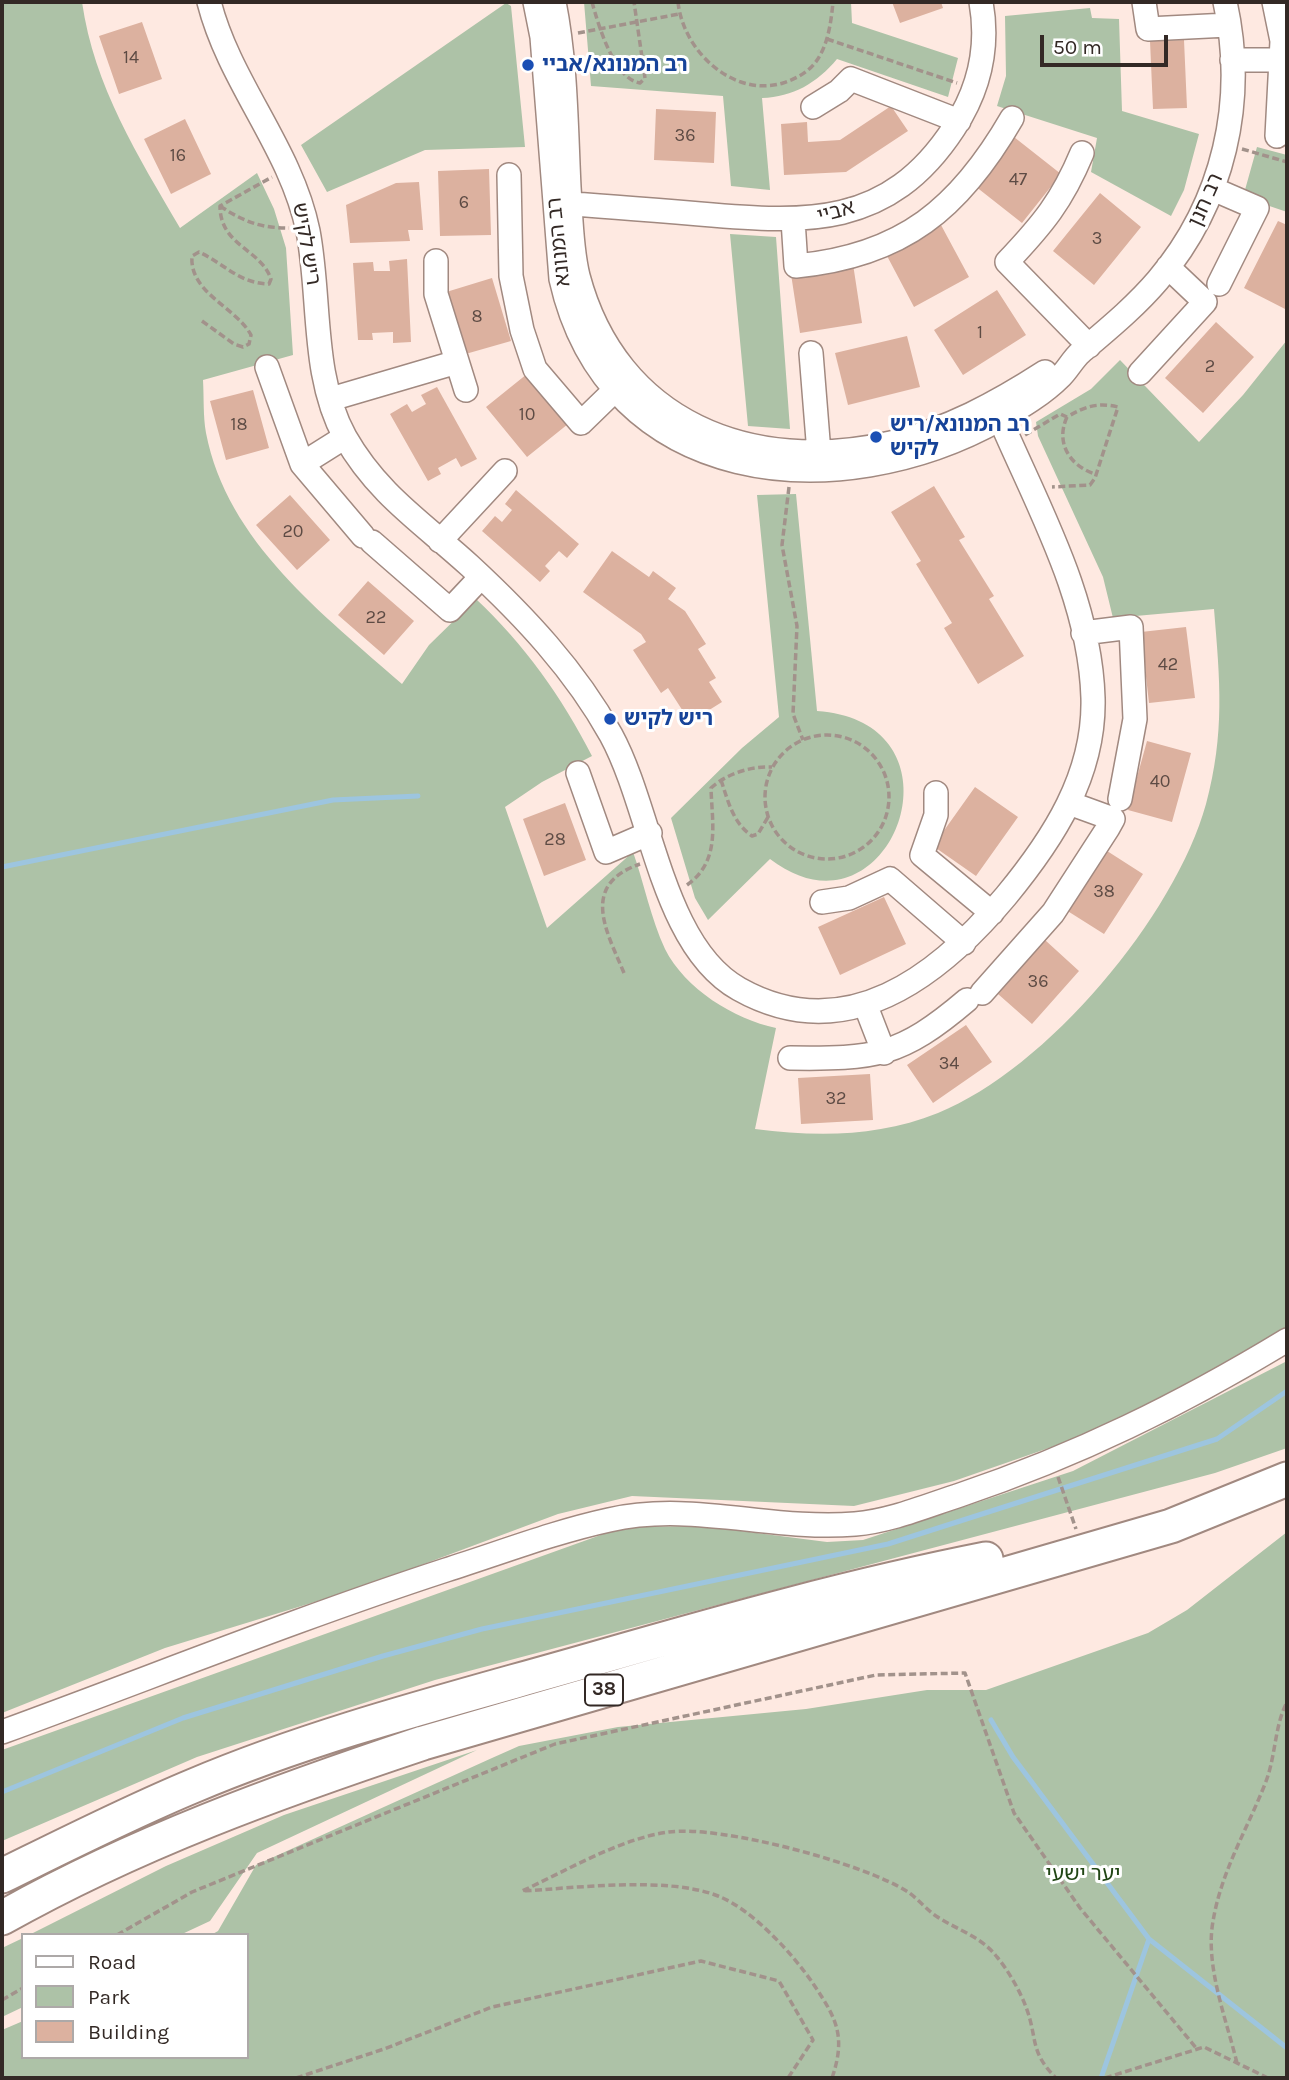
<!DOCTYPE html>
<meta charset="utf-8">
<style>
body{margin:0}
#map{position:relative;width:1289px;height:2080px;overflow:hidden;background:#fee9e1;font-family:Karla,sans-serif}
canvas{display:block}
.frame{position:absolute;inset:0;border:4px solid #332925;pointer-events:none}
.legend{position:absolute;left:21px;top:1933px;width:228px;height:126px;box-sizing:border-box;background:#fff;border:2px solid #ada9a8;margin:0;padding:9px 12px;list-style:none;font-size:21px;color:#332925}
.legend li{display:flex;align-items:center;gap:14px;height:35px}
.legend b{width:35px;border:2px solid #ada9a8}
.scale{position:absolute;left:1040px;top:35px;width:128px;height:32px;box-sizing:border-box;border:4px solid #332925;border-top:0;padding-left:9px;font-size:21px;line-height:24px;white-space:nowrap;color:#332925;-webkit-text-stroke:5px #fff;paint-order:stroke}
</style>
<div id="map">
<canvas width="1289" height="2080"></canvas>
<div class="frame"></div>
<ul class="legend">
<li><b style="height:9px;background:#fff"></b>Road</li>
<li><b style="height:19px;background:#adc2a7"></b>Park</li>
<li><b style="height:19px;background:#dcb19f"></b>Building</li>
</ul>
<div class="scale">50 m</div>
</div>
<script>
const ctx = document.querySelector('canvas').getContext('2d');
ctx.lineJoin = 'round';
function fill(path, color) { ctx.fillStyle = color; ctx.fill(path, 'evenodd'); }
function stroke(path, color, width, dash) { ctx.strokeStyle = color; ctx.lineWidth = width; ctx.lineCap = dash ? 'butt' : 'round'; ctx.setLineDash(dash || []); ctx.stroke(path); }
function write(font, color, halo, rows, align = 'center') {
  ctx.font = font + ' Karla,"Noto Sans Hebrew",sans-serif'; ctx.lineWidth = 6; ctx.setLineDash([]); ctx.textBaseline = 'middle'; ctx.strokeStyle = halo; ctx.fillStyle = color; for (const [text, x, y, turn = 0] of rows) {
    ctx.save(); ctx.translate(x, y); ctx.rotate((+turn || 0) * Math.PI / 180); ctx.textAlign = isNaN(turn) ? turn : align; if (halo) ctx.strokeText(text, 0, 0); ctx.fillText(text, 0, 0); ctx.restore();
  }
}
fill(new Path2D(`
 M2 2H82C94 86 138 156 180 228L257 173 274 209 286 248 293 355 203 380C204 397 203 416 206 433 227 542 324 615 402 684L429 645 476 599C524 644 562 697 592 756L542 782 505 807 547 928 633 852C644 883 651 919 665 949 685 989 734 1019 776 1028L755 1129C818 1137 878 1137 938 1113 1047 1069 1175 916 1206 804 1225 733 1220 681 1214 609L1113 618 1103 577 1038 436 1036 422 1091 389 1120 360 1199 442 1243 395 1287 340V1328L1229 1368 1092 1433 954 1481 854 1506 632 1496 558 1514 357 1589 165 1648 2 1713Z
 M584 2H851L852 23 958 58 948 97 837 59C817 83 793 97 762 98L770 190 731 186 723 96 591 86Z
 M506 3 511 6 525 147 425 150 327 192 301 145Z
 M1090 8 1092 18 1119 19 1122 111 1199 134 1184 190 1171 216 1091 172 1097 138 997 106 1006 76 1005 16Z
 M1257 147 1287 155V212L1243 197Z
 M730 234 776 237 790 429 748 426Z
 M796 494 817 711C976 722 890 951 770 859L708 920 695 898 671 818 742 748 779 717 757 495Z
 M1287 1361V1448L1215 1473 435 1680 197 1757 2 1841V1750L623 1527 702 1526 827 1542 863 1540 1073 1471Z
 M1287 1532V2078H2V2030L23 2021V2057H247V1935H211L218 1931 256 1865 492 1758 519 1746 618 1727 806 1709 927 1690H986L1148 1633 1187 1610Z
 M477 1750 257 1853 210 1921 180 1935H29L166 1866 284 1815Z
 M23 1938V2007L2 2017V1948Z`), '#adc2a7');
stroke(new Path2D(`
 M2 867 333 800 418 796
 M991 1720 1013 1757 1149 1939 1287 2048
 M2 1792 183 1718 383 1656 482 1629 888 1544 1217 1439 1287 1391
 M1101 2078 1149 1939`), '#9dc5df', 5);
fill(new Path2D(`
 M892 2H941L943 8 900 23Z
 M142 22 162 79 119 94 99 36Z
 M1184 40 1187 108 1153 109 1150 41Z
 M891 106 908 131 846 172 784 175 781 124 807 122 808 142 840 140Z
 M656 109 716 112 714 163 654 160Z
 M185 119 211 174 171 194 144 139Z
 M1014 137 1061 174 1022 223 975 186Z
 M489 169 491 235 440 236 438 171Z
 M419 182 423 230H408L410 241 350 243 346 205 396 183Z
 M1100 193 1141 227 1094 285 1053 251Z
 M1278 221 1287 225V310L1244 288Z
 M941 225 969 277 914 307 886 254Z
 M407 259 411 342 393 343V332L372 333 373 340H358L353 263 373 262 374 271H390L389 261Z
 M853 264 862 323 800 333 791 274Z
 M492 278 511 341 462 355 443 293Z
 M997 290 1026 335 963 375 934 330Z
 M1216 322 1254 357 1203 413 1165 378Z
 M907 336 920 387 848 405 835 353Z
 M527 374 568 424 527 457 486 407Z
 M437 387 477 459 461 467 456 458 438 468 441 474 428 481 390 414 407 404 412 412 426 404 421 395Z
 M253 390 269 448 226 460 210 401Z
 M934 486 965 537 959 540 994 596 989 599 1024 656 978 684 944 628 952 623 916 564 921 561 891 512Z
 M516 490 579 544 567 558 559 551 545 566 550 571 540 582 482 531 495 516 502 522 512 510 505 504Z
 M290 495 330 540 297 570 256 525Z
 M612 551 649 577 653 571 676 588 668 599 685 611 706 644 698 649 716 678 709 682 722 702 690 722 668 688 661 693 633 650 646 642 641 634 583 592Z
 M368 581 414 621 384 655 338 615Z
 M1186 627 1195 698 1149 703 1141 632Z
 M1147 741 1191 753 1172 822 1128 810Z
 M975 787 1018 817 976 876 933 846Z
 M565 803 586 860 544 876 523 819Z
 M1104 849 1143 874 1104 934 1066 910Z
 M884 897 906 944 840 975 818 927Z
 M1045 940 1079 971 1032 1024 998 994Z
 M966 1025 992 1062 933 1103 907 1065Z
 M870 1074 873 1120 801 1124 798 1078Z`), '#dcb19f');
const minor = new Path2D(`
 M209 2C230 84 291 148 308 231 321 299 311 375 345 437 378 495 423 523 470 566 524 616 575 670 611 735 652 810 662 946 739 989 846 1049 939 976 1006 896 1053 839 1095 775 1093 698 1090 594 1033 499 994 405
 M535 2 542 37 561 279C608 488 838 510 1000 419 1021 407 1043 394 1061 376 1068 369 1073 359 1081 352 1108 329 1135 307 1158 280 1224 202 1247 101 1225 2
 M554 2C566 62 566 125 569 187 571 216 571 248 578 276 617 423 752 475 891 443 947 430 997 403 1045 372
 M1144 2 1148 29 1228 25
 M1274 2 1282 41 1277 136
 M1232 60H1282
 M813 107 839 91 851 79 959 121
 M1082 153C1062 201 1043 224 1007 262L1089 346
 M509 175 511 276 522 330 535 369 581 423 616 389
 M1213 189 1257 208 1219 284
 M557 203C604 206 652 210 700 214 806 223 888 229 954 128 979 90 989 47 981 2
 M793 220 796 266C903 256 960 208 1012 118
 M436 261V294L466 390
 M811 353 819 453
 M267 367 302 464 363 536
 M1140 373 1205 302 1168 267
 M331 399 457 362
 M302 464 345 437
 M440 541 505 471
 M372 542 450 610 481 577
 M1083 633 1131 627 1135 719 1120 799
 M578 773 606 852 650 833
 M936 793V815L922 855 992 913
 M822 902 849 898 890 879 964 943
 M982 993 1053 913 1108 828 1113 819 1069 803
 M865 1004 884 1053
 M790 1058C875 1059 900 1057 967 1000
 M2 1732C150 1678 296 1619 446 1570 500 1553 554 1532 609 1520 691 1501 772 1531 855 1524 891 1521 926 1506 960 1495 1078 1455 1180 1405 1287 1340`);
const highway = new Path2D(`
 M2 1876C65 1845 128 1813 193 1786 323 1731 462 1697 597 1658 726 1621 854 1585 986 1559
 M2 1918C135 1843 279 1791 423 1743L1171 1526 1287 1479`);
stroke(minor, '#a18980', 26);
stroke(highway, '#a18980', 37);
stroke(new Path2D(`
 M592 2C598 24 614 79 640 83L645 78 634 2
 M678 2C683 51 733 98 783 83 795 79 807 73 815 63 828 46 831 23 833 2
 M578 33 679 14
 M827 39 957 83
 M1242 149 1287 162
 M220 206C244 222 261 228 289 228
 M202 321 234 344 243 347 249 344 251 335C236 307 189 293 192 256L199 252C225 264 238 283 269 284L271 279C261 249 220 246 220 206L272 177
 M1067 417C1055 443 1070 466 1095 474
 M1025 435 1060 414 1067 417C1084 407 1097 402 1118 407L1095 478 1090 485 1052 487
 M789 487 782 545 797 626 793 714 803 740
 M765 797a62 62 0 1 1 124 0a62 62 0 1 1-124 0Z
 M721 780C728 801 733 823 752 836L758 834 768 817
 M687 885C721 861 712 824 711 788 726 774 751 766 772 767
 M624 973C607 932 579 885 640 864
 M1058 1477 1076 1529
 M117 1935 192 1892 555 1744 876 1675 965 1673 1014 1813 1080 1908 1197 2049
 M2 2000 23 1988
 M1237 2063C1227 2022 1207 1971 1212 1928 1219 1875 1246 1832 1265 1784 1276 1757 1274 1727 1287 1702
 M296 2078 384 2049 492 2007 701 1961 779 1981 813 2040 788 2078
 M832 2078C846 2037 837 2019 814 1985 794 1955 752 1909 718 1896 668 1876 576 1888 522 1891 566 1871 621 1838 669 1832 721 1825 863 1863 908 1892 918 1899 926 1909 936 1916 957 1930 981 1936 997 1957 1008 1970 1020 1991 1026 2007 1038 2039 1029 2051 1056 2078
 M1105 2078 1204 2047 1268 2078`), '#a2928b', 3.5, [7, 3.5]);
stroke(minor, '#fff', 23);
stroke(highway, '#fff', 33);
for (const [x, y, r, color] of [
 [528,65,7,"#1a4fb4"],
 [876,437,7,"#1a4fb4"],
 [610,719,7,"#1a4fb4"]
]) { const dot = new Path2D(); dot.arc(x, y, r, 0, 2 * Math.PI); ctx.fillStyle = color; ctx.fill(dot); stroke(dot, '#fff', 2.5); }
write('18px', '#5d4b44', null, [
 ["14",131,58],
 ["36",685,136],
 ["16",178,156],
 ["47",1018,180],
 ["6",464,203],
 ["3",1097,239],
 ["8",477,317],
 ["1",980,333],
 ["2",1210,367],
 ["10",527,415],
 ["18",239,425],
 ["20",293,532],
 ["22",376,618],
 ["42",1168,665],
 ["40",1160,782],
 ["28",555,840],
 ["38",1104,892],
 ["36",1038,982],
 ["34",949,1064],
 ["32",836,1099]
]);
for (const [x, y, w] of [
 [604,1690,38]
]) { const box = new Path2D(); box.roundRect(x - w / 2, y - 15.5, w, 31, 5); ctx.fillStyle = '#fff'; ctx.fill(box); stroke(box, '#332925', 2); }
write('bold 19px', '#332925', null, [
 ["38",604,1690]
]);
write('bold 21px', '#164399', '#fff', [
 ["רב המנונא/אביי",542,65],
 ["רב המנונא/ריש",890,425],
 ["לקיש",890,449],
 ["ריש לקיש",624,719]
], 'left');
write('21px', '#332925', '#fff', [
 ["רב חנן",1206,200,-66],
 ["אביי",836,212,-15],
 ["רב המנונא",559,242,-96],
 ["ריש לקיש",306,244,80]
]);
write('21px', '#214615', '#fff', [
 ["יער ישעי",1083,1874]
]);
</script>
